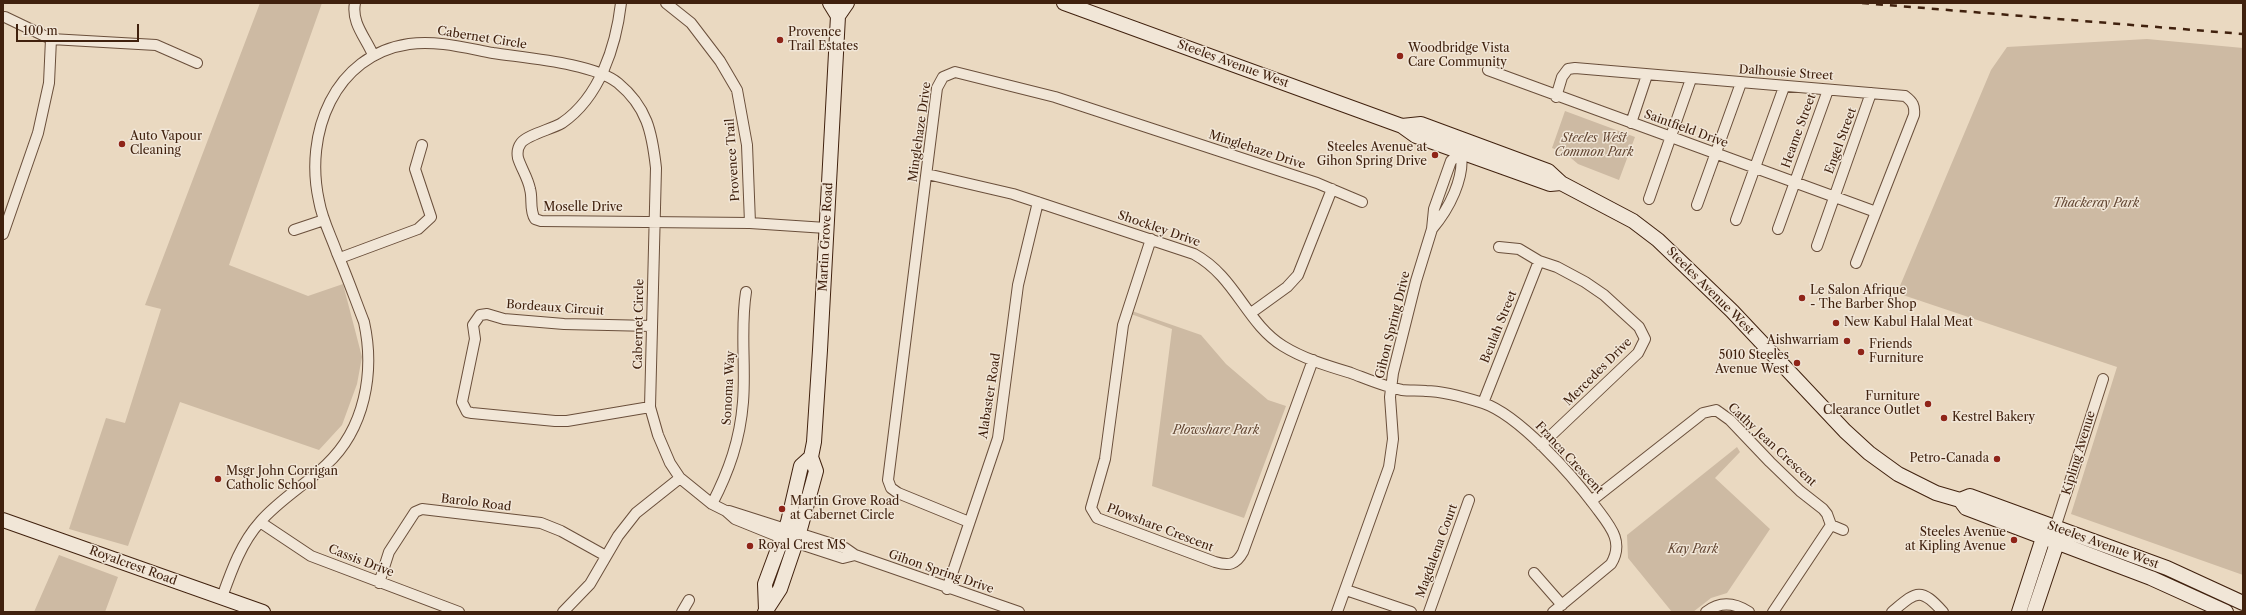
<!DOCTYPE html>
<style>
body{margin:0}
#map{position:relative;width:2246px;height:615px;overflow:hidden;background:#ead9c1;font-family:"Libre Caslon Text",serif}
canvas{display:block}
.frame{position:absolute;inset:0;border:4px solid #40210e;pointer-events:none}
.scale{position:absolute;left:16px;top:24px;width:123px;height:18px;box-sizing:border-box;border:2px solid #40210e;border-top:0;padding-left:5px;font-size:12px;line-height:14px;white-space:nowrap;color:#40210e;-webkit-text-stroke:3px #f1e6d7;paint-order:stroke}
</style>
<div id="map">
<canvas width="2246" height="615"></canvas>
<div class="frame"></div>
<div class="scale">100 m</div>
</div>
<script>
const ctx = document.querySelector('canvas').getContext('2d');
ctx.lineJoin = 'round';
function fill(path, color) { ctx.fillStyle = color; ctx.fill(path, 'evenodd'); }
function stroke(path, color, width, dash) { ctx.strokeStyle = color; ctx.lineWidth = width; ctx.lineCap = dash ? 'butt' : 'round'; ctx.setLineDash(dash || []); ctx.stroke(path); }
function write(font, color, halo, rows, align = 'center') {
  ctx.font = font + ' "Libre Caslon Text",serif'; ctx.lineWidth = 3; ctx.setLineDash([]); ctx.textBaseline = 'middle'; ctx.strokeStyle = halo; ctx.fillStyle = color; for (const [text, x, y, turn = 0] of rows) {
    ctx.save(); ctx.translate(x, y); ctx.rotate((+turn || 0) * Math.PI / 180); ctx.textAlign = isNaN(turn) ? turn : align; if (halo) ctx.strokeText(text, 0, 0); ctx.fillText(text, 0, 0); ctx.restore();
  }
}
fill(new Path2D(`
 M260 3H322L229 265 308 296 343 284 362 357 357 384 342 425 319 450 180 402 128 546 69 529 106 418 125 423 161 309 145 305Z
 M2147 39 2243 48V575L2071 514 2117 367 1897 293 1991 70 2007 47Z
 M1565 111 1635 137 1619 180 1578 164 1565 153 1552 148Z
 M1132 311 1201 335 1226 364 1268 400 1286 406 1244 518 1152 486 1172 329 1131 314Z
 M1737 447 1740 452 1715 478 1770 529 1727 593 1711 598 1693 612H1672L1628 558 1627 535Z
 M59 555 118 577 105 612H34Z`), '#cdbaa3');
const street = new Path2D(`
 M355 3C351 23 366 38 373 55
 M621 3C616 46 600 97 562 123 552 129 527 135 521 143 518 147 517 153 518 158 521 168 528 178 530 189 533 199 529 210 535 219L541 221 750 223 826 228
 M666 3 691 23 720 61 737 90 747 145 750 223
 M5 17 51 39 156 45 197 63
 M1488 70 1876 212
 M1556 97 1562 77 1568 69 1575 68 1905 96C1913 102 1915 106 1914 115L1856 263
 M1631 123 1647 75
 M927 174 1013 194 1194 254C1236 277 1246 323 1283 346 1304 359 1328 366 1351 373 1367 379 1385 387 1402 390 1410 391 1418 390 1426 391 1442 391 1467 398 1483 403 1519 415 1572 475 1595 506 1609 525 1625 541 1611 564L1553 612
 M1649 199 1691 79
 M1697 205 1741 83
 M1736 220 1784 87
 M1432 229C1449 209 1465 178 1461 152
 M1778 229 1828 90
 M294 230 324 220
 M3 234 38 133 49 83 51 39
 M1151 239 1123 325 1105 459 1091 508 1097 518 1215 562C1229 566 1236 565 1243 552L1313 360
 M1817 246 1871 93
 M1499 247 1519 249 1539 261 1557 267 1585 282 1604 295 1639 327 1645 339 1638 353 1541 445
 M340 258 418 229 431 217 415 169 422 145
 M1251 313 1287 287 1298 275 1332 189
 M1483 403 1539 261
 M650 407 567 421H555L472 413 467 412 462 402 475 339 473 325 480 315 487 314 504 319 564 324 652 326
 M1591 501 1703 413 1716 410 1730 420 1770 462 1800 491 1823 509 1827 514 1831 525 1843 530
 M712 504C729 471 740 440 743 402 746 366 740 328 746 292
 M729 511 845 548 855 555 1019 612
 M260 522 311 556 459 612
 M969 522 898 493 891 488 888 480 937 88 943 77 955 72 1055 97 1317 183 1362 202
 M2055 528 2103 379
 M1534 573 1562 605
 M379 583 389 552 415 512 422 509 541 523 561 531 606 556
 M947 589 998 438 1018 285 1038 202
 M1346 590 1411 612
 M222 597C231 572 241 543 260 522 279 500 305 485 326 465 365 429 375 372 364 322 355 299 347 276 337 253 331 236 322 219 319 201 304 134 334 55 409 44 437 40 466 48 493 53 525 58 594 63 618 83 647 107 652 132 656 168L650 407 658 435 670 463 680 478 712 504 726 511 735 519 782 538 843 558 855 555
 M563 612 590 584 618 536 636 513 680 478
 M682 612 689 600
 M1337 612 1389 467 1393 439 1390 397 1393 373 1416 281 1432 229 1434 209 1451 161 1461 152 1463 147
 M1429 612 1469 500
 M1706 612C1720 601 1735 603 1749 612
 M1773 612 1831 525
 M1892 612C1916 592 1920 586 1943 612`);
const secondary = new Path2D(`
 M830 3 838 16
 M1064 3 1402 126 1416 136 1550 184 1561 183
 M1402 126 1421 124 1548 171 1561 183 1633 221 1658 240 1732 311 1845 431 1869 453 1898 474 1936 493 1960 500 1966 508 2151 578 2226 612
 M1960 500 1970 496 2167 568 2243 603
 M3 520 263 612
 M766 610 765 584 788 522 801 466 811 457
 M765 612 780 589 799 533 816 471 811 457 814 442 820 350 838 16 847 3
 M2019 612 2043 538 2050 532
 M2034 612 2057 543 2056 534`);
stroke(street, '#6a4f3b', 12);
stroke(secondary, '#40210e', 16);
stroke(street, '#f1e6d7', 10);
stroke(secondary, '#f1e6d7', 14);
stroke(new Path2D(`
 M1862 3 2243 34`), '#40210e', 2.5, [7, 7]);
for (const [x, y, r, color] of [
 [780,40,4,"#8f2418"],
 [1400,56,4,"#8f2418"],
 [122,144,4,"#8f2418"],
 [1435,155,4,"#8f2418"],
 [1802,298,4,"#8f2418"],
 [1836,323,4,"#8f2418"],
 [1847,341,4,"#8f2418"],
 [1861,352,4,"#8f2418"],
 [1797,363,4,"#8f2418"],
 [1928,404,4,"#8f2418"],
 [1944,418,4,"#8f2418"],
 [1997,459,4,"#8f2418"],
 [218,479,4,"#8f2418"],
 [782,509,4,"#8f2418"],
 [2014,540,4,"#8f2418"],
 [750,546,4,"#8f2418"]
]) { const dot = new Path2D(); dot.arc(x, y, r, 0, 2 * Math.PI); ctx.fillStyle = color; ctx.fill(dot); stroke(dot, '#f1e6d7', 1.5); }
write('12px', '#40210e', '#f1e6d7', [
 ["Provence",788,33],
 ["Trail Estates",788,47],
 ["Woodbridge Vista",1408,49],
 ["Care Community",1408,63],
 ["Auto Vapour",130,137],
 ["Cleaning",130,151],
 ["Steeles Avenue at",1427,148,"right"],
 ["Gihon Spring Drive",1427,162,"right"],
 ["Le Salon Afrique",1810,291],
 ["- The Barber Shop",1810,305],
 ["New Kabul Halal Meat",1844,323],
 ["Aishwarriam",1839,341,"right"],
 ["Friends",1869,345],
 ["Furniture",1869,359],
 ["5010 Steeles",1789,356,"right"],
 ["Avenue West",1789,370,"right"],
 ["Furniture",1920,397,"right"],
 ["Clearance Outlet",1920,411,"right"],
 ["Kestrel Bakery",1952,418],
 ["Petro-Canada",1989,459,"right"],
 ["Msgr John Corrigan",226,472],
 ["Catholic School",226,486],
 ["Martin Grove Road",790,502],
 ["at Cabernet Circle",790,516],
 ["Steeles Avenue",2006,533,"right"],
 ["at Kipling Avenue",2006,547,"right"],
 ["Royal Crest MS",758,546]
], 'left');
write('12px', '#40210e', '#f1e6d7', [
 ["Cabernet Circle",482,38,9],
 ["Steeles Avenue West",1233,64,20],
 ["Dalhousie Street",1786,73,4],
 ["Saintfield Drive",1686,129,20],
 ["Heame Street",1799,131,-70],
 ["Minglehaze Drive",920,132,-82],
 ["Engel Street",1841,141,-70],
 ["Minglehaze Drive",1257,150,18],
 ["Provence Trail",733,160,-94],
 ["Moselle Drive",583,208],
 ["Shockley Drive",1159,229,19],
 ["Martin Grove Road",826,237,-87],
 ["Steeles Avenue West",1710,291,45],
 ["Bordeaux Circuit",555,308,4],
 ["Cabernet Circle",639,324,-89],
 ["Gihon Spring Drive",1393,325,-76],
 ["Beulah Street",1499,327,-68],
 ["Mercedes Drive",1598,372,-45],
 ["Sonoma Way",729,388,-87],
 ["Alabaster Road",990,396,-81],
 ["Cathy Jean Crescent",1772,445,43],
 ["Kipling Avenue",2079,453,-73],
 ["Franca Crescent",1569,458,47],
 ["Barolo Road",476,503,7],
 ["Plowshare Crescent",1160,528,21],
 ["Steeles Avenue West",2103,545,20],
 ["Magdalena Court",1437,551,-70],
 ["Cassis Drive",361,561,21],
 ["Royalcrest Road",133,566,20],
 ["Gihon Spring Drive",941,572,19]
]);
write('italic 12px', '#634733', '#f1e6d7', [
 ["Steeles West",1594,139],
 ["Common Park",1594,153],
 ["Thackeray Park",2096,204],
 ["Plowshare Park",1216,431],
 ["Kay Park",1693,550]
]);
</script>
